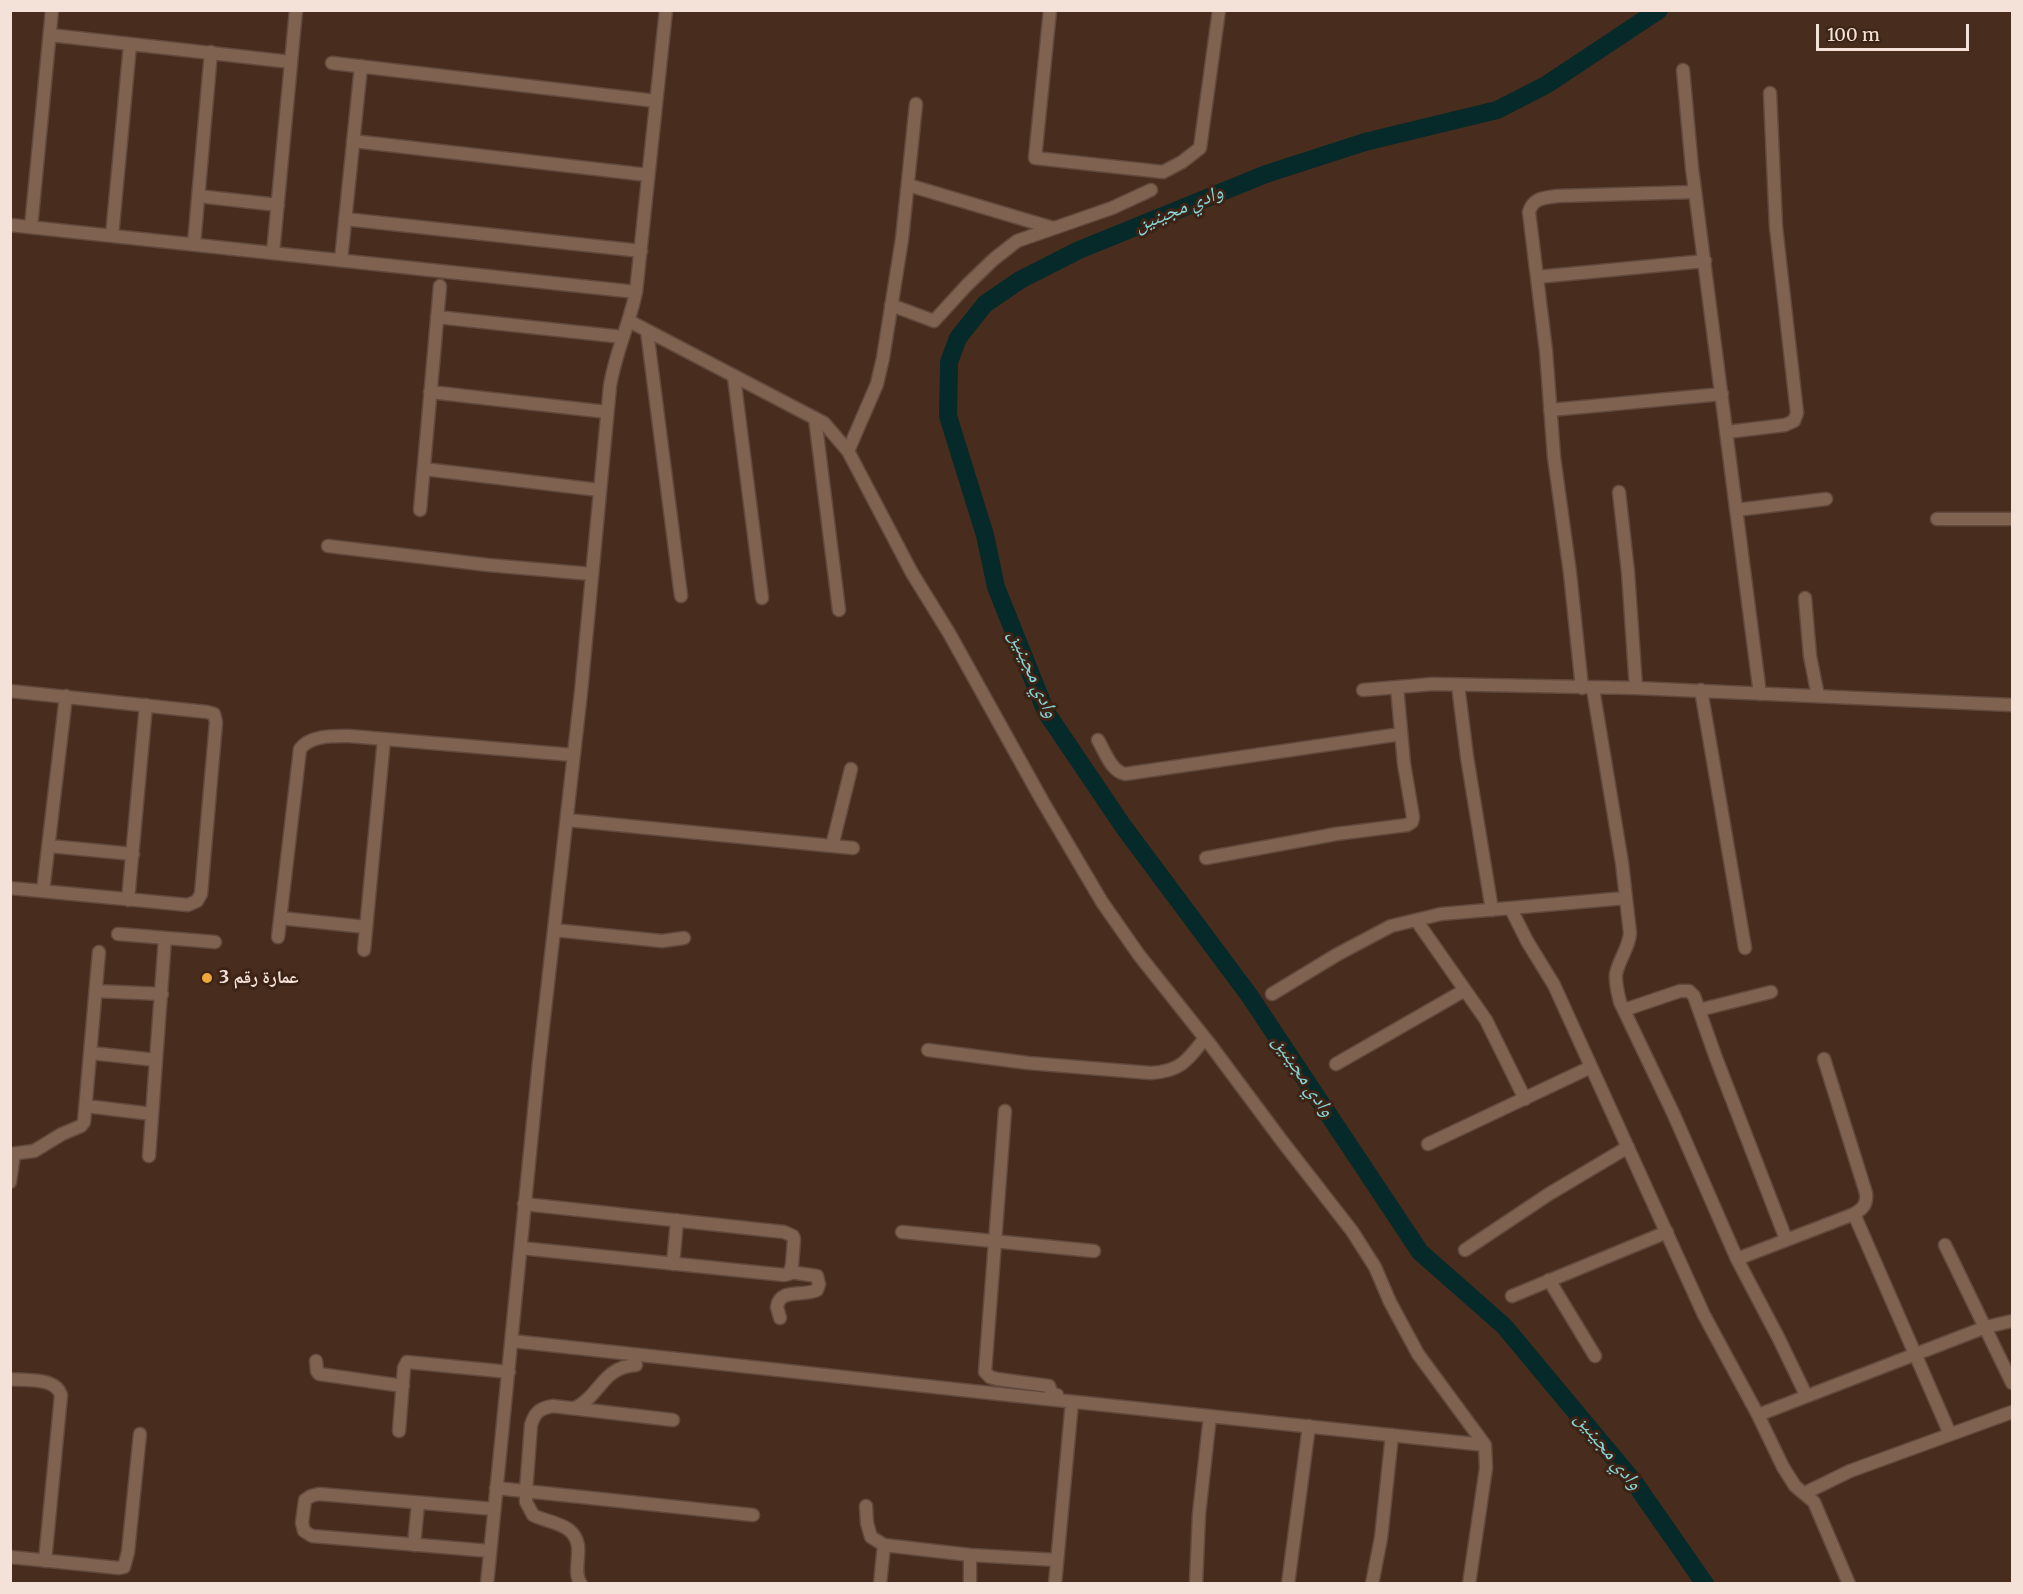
<!DOCTYPE html>
<meta charset="utf-8">
<style>
body{margin:0}
#map{position:relative;width:2023px;height:1594px;overflow:hidden;background:#482d1e;font-family:Merriweather,serif}
canvas{display:block}
.frame{position:absolute;inset:0;border:12px solid #f4e2d9;pointer-events:none}
.scale{position:absolute;left:1816px;top:24px;width:153px;height:27px;box-sizing:border-box;border:3px solid #f4e2d9;border-top:0;padding-left:8px;font-size:18px;line-height:21px;white-space:nowrap;color:#f4e2d9;-webkit-text-stroke:4px #3d2315;paint-order:stroke}
</style>
<div id="map">
<canvas width="2023" height="1594"></canvas>
<div class="frame"></div>
<div class="scale">100 m</div>
</div>
<script>
const ctx = document.querySelector('canvas').getContext('2d');
ctx.lineJoin = 'round';
function stroke(path, color, width, dash) { ctx.strokeStyle = color; ctx.lineWidth = width; ctx.lineCap = dash ? 'butt' : 'round'; ctx.setLineDash(dash || []); ctx.stroke(path); }
function write(font, color, halo, rows, align = 'center') {
  ctx.font = font + ' Merriweather,"Noto Naskh Arabic",serif'; ctx.lineWidth = 6; ctx.setLineDash([]); ctx.textBaseline = 'middle'; ctx.strokeStyle = halo; ctx.fillStyle = color; for (const [text, x, y, turn = 0] of rows) {
    ctx.save(); ctx.translate(x, y); ctx.rotate((+turn || 0) * Math.PI / 180); ctx.textAlign = isNaN(turn) ? turn : align; if (halo) ctx.strokeText(text, 0, 0); ctx.fillText(text, 0, 0); ctx.restore();
  }
}
stroke(new Path2D(`
 M1659 10 1546 85 1497 110 1365 142 1266 174 1079 250 1020 280 985 304 958 338 949 362 948 416 985 535 996 587 1046 712 1123 826 1249 995 1420 1252 1504 1326 1634 1482 1705 1584`), '#062929', 18);
const minor = new Path2D(`
 M1050 10 1035 158 1163 172 1182 162 1200 148 1219 10
 M50 35 291 62
 M332 63 656 101
 M1683 70 1692 168 1760 694
 M353 141 648 175
 M908 185 1053 228
 M198 196 278 205
 M345 219 641 251
 M10 225 636 292
 M31 227 52 10
 M112 236 130 45
 M194 244 211 52
 M273 253 296 10
 M341 260 361 66
 M1537 277 1705 261
 M891 305 934 321 967 285 994 259 1017 241 1112 208 1151 190
 M437 317 623 337
 M629 321 824 423 848 451 912 573 949 633 1043 802 1102 902 1139 955 1212 1047 1282 1141 1352 1231 1375 1267 1390 1302 1418 1354 1485 1445 1486 1468 1469 1584
 M647 331 681 596
 M734 377 762 598
 M430 392 607 412
 M1550 410 1722 394
 M815 418 839 610
 M1727 432 1785 425 1794 421 1797 413 1776 227 1770 93
 M848 451 877 384 883 358 902 239 916 104
 M424 469 599 490
 M1619 492 1628 572 1636 688
 M420 510 440 286
 M1736 510 1826 499
 M1937 519H2012
 M328 546 488 565 592 574
 M1805 598 1810 656 1818 696
 M1458 685 1467 757 1492 910
 M1582 688 1570 573 1554 457 1546 351 1529 212C1533 198 1543 198 1557 196L1695 192
 M1593 689 1622 863 1630 933C1629 948 1619 959 1616 974 1615 984 1618 993 1620 1002L1674 1115 1737 1259 1779 1339 1806 1395
 M1363 690 1433 684 1636 688 2012 705
 M1701 690 1745 948
 M10 691 207 712 214 714 216 722 201 894 197 901 188 905 10 888
 M1098 740C1105 752 1111 771 1125 774L1401 734
 M567 820 853 848
 M49 846 133 854
 M832 846 851 769
 M1206 858 1336 834 1407 825 1412 822 1413 817 1404 764 1397 687
 M43 891 66 696
 M128 900 146 705
 M1511 909 1527 941 1554 985 1704 1315 1758 1415 1783 1467 1795 1486 1814 1502 1849 1584
 M280 918 366 927
 M1416 920 1486 1020 1525 1099
 M554 930 662 941 684 938
 M118 934 215 942
 M278 937 300 749C310 735 333 736 349 736L573 755
 M364 950 384 739
 M96 991 162 994
 M1272 994 1338 954 1391 926 1441 914 1626 898
 M1624 1010 1680 991H1689L1694 996 1716 1058 1786 1239
 M1699 1010 1771 992
 M928 1050 1028 1063 1151 1073C1181 1071 1188 1060 1205 1038
 M91 1053 156 1060
 M1336 1064 1465 990
 M86 1106 152 1114
 M1005 1111 985 1372 990 1377 997 1379 1049 1386 1052 1394 1057 1395V1400
 M1428 1144 1591 1067
 M10 1154 34 1151 62 1134 81 1126 84 1122 99 952
 M149 1156 165 938
 M10 1182 14 1154
 M1854 1214 1950 1434
 M902 1232 1094 1251
 M1945 1245 2012 1383
 M521 1248 784 1275 789 1274 792 1265 794 1239 793 1236 784 1232 524 1204
 M1465 1250 1549 1194 1628 1147
 M1737 1259 1854 1214C1864 1208 1867 1204 1866 1193L1824 1059
 M673 1264 677 1220
 M1549 1280 1595 1356
 M1512 1296 1667 1232
 M780 1318 777 1307C780 1287 804 1297 817 1290L819 1284 817 1276 790 1272
 M512 1341 990 1393 1485 1445
 M316 1361 317 1371 319 1374 403 1386
 M10 1379C27 1381 55 1377 61 1395L45 1561
 M575 1408C601 1395 602 1367 636 1365
 M1758 1415 1986 1327 2012 1321
 M399 1431 404 1368 407 1362 509 1372
 M496 1488 753 1515
 M1805 1493 1850 1471 2012 1412
 M866 1506 867 1523 871 1537 884 1545 970 1555 1057 1560
 M414 1545 418 1503
 M490 1551 312 1536 304 1531 302 1523 305 1500 311 1496 319 1494 494 1509
 M10 1557 119 1568 124 1567 128 1552 140 1434
 M487 1584 539 1062 581 692 610 386C615 354 629 325 636 292L666 10
 M581 1584C570 1569 588 1545 569 1530 559 1522 544 1521 533 1515L526 1502V1491L531 1425C535 1412 540 1408 553 1406L673 1420
 M880 1584 884 1545
 M970 1584V1555
 M1055 1584 1072 1402
 M1196 1584 1199 1514 1210 1416
 M1288 1584 1309 1426
 M1372 1584 1381 1538 1392 1435`);
stroke(minor, '#614a3d', 15);
stroke(minor, '#806251', 12);
for (const [x, y, r, color] of [
 [207,978,6,"#eda83b"]
]) { const dot = new Path2D(); dot.arc(x, y, r, 0, 2 * Math.PI); ctx.fillStyle = color; ctx.fill(dot); stroke(dot, '#3d2315', 2); }
write('bold 18px', '#f4e2d9', '#3d2315', [
 ["عمارة رقم 3",219,978]
], 'left');
write('italic 20px', '#87d6d8', '#3d2315', [
 ["وادي مجينين",1179,209,-22],
 ["وادي مجينين",1033,674,66],
 ["وادي مجينين",1303,1076,56],
 ["وادي مجينين",1608,1451,51]
]);
</script>
